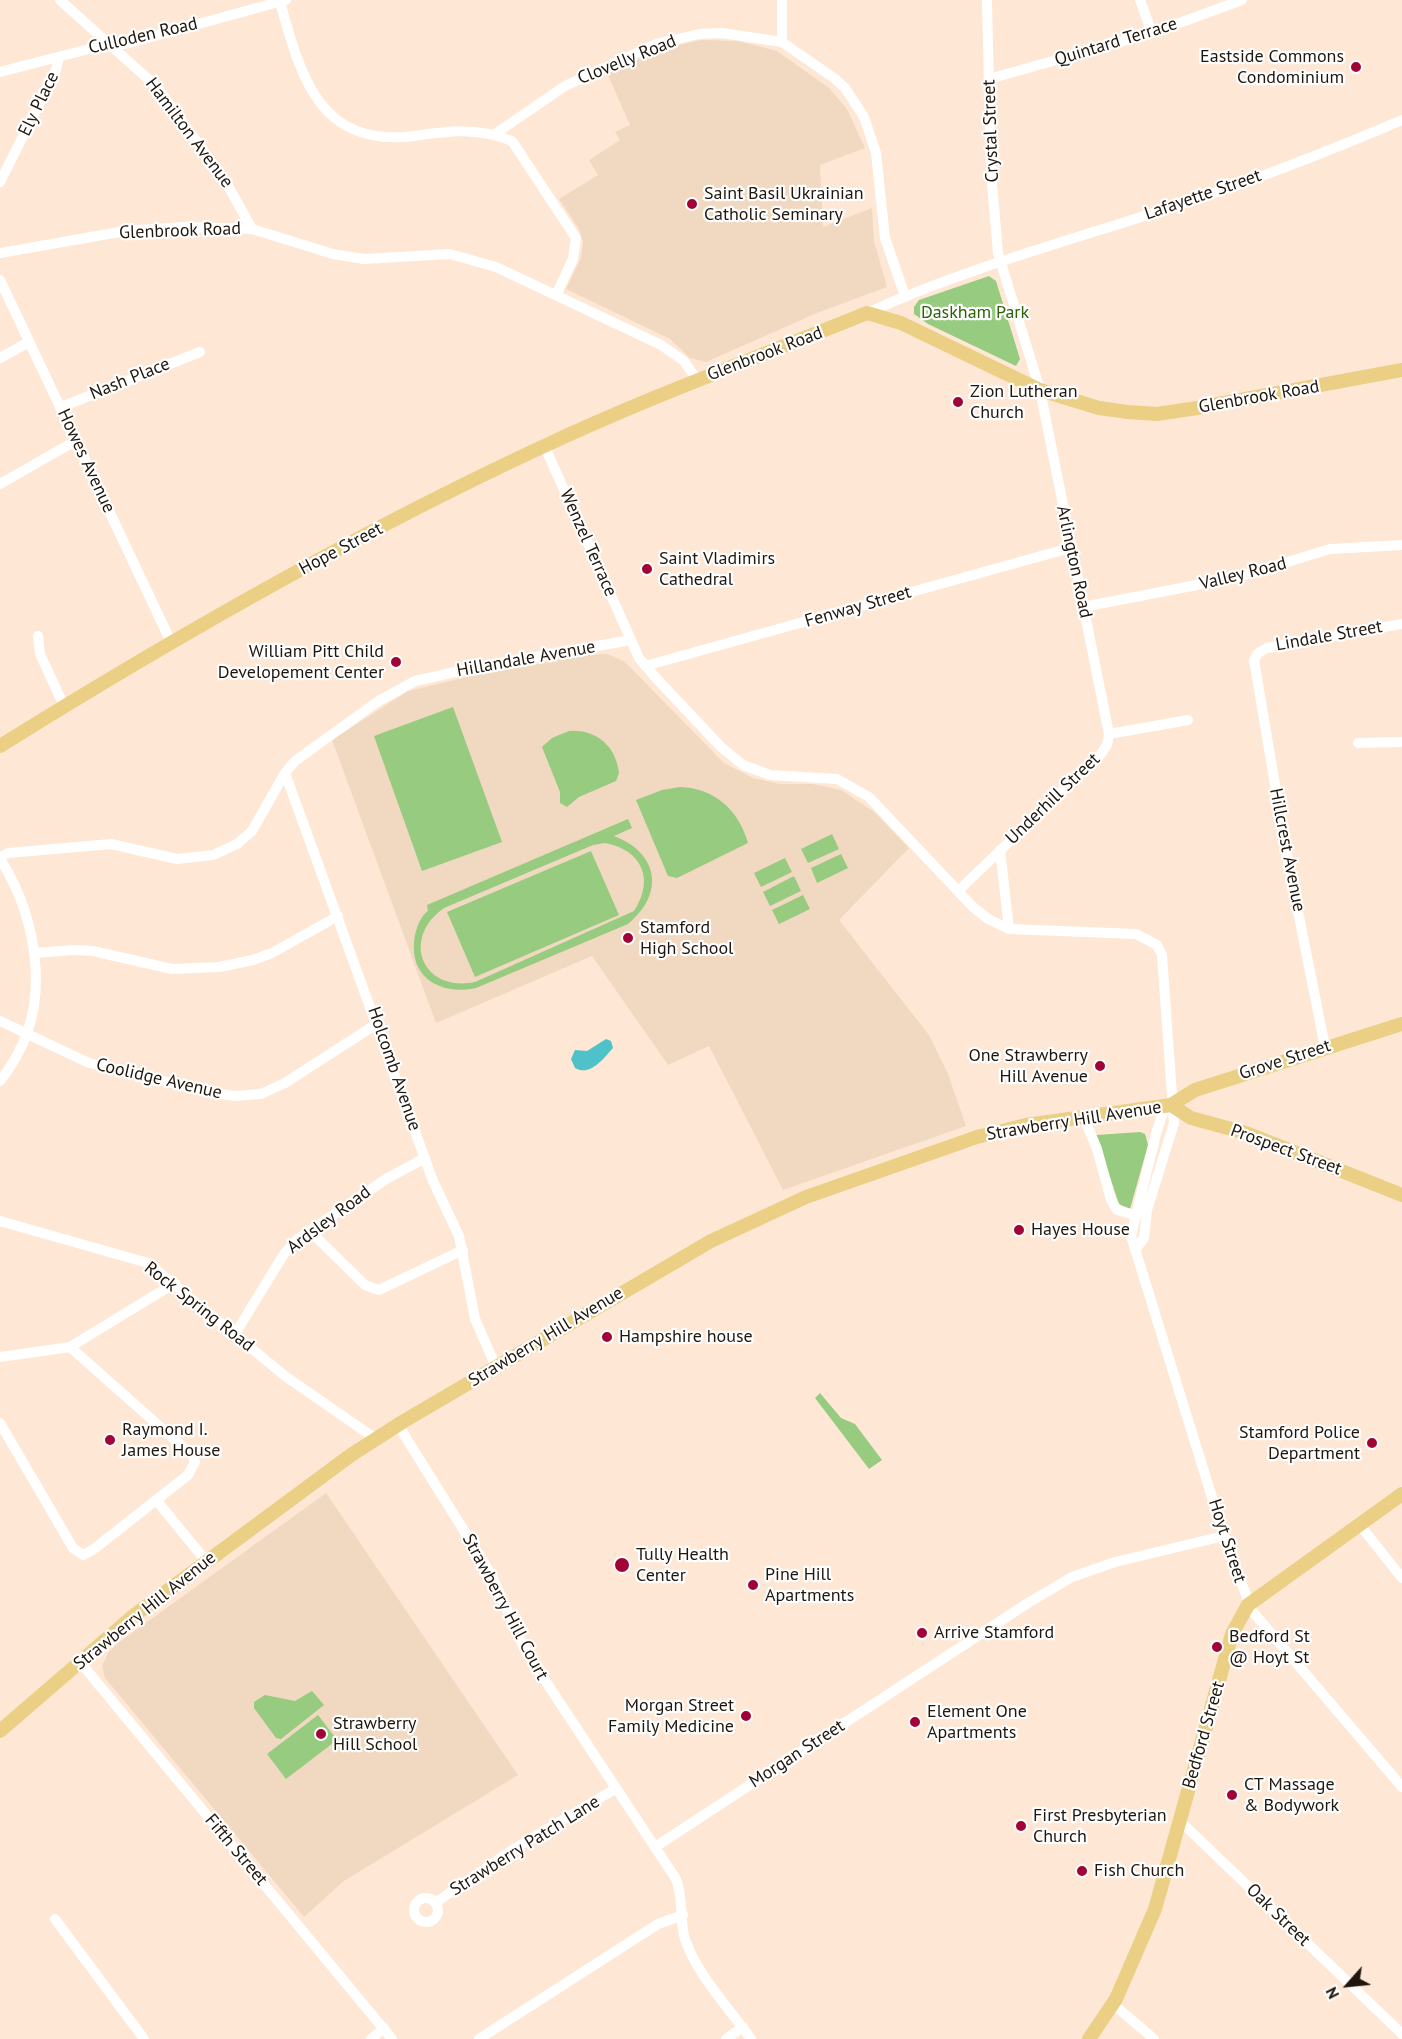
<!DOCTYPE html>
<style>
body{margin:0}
#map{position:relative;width:1402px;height:2039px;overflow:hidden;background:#fee8d5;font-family:"PT Sans",sans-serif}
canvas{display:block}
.north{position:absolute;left:1318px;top:1955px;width:60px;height:60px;-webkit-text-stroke:4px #fff;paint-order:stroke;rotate:243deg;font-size:16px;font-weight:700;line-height:24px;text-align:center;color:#1f160d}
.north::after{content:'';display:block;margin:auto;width:21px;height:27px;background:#1f160d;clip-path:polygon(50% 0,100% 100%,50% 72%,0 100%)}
</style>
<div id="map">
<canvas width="1402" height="2039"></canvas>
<div class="north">N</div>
</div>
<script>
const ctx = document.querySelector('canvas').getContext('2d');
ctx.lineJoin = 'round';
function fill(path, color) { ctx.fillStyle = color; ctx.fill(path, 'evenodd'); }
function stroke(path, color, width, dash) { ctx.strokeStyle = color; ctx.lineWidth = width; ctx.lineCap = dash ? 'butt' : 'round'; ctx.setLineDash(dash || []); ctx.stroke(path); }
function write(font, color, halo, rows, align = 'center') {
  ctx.font = font + ' "PT Sans",sans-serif'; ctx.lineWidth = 4.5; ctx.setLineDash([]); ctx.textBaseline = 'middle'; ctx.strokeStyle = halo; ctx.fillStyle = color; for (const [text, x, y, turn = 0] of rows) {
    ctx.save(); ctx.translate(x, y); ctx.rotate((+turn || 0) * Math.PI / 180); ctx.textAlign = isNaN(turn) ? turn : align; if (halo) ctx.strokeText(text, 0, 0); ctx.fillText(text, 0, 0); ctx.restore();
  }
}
fill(new Path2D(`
 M701 40 738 41 777 51 829 88 847 109 865 148 820 165 823 227 872 208 874 241 887 287 817 313 706 362 690 358 670 339 566 289 581 258 583 242 579 229 559 199 598 175 589 160 620 140 615 132 630 125 607 73 662 49Z
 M607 654 624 661 724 763 753 778 780 784H813L841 790 873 811 909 848 839 920 929 1035 948 1074 966 1126 783 1190 709 1046 668 1065 592 956 436 1023 332 740 408 691 467 677 586 655Z
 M326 1493 518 1775 344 1881 304 1917 105 1678 102 1666 108 1653 118 1643Z`), '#f1d8c1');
fill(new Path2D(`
 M989 276 996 281 1020 359 1016 366 928 324 914 314V307L919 300Z
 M453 707 502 842 422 871 374 736Z
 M569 731C596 729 616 746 619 773L616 781 579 797 567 807 560 803V792L542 747 552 738Z
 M680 787C714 788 739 810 748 843L677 878 668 876 636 800 662 790Z
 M628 819 632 828 614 836C659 853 665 894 628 924L476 988C439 996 407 976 415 935 417 926 421 916 428 911L427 905ZM605 843C642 850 655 879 634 911L475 982C423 993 400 939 444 908L593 845Z
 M832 834 839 849 808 863 801 849Z
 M591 851 619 915 475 977 447 912Z
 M841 854 848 868 817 883 811 868Z
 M785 858 792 872 761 887 754 873Z
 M794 876 801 891 770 906 763 892Z
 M803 895 810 909 779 924 772 910Z
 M1140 1132 1145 1134 1148 1145 1130 1209 1119 1204 1096 1135Z
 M820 1393 841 1418 855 1424 882 1460 869 1469 815 1398Z
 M312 1691 324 1705 281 1739 276 1738 254 1708V1702L265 1695 295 1701Z
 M318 1715 337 1740 286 1779 267 1754Z`), '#97cb7f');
fill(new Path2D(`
 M606 1039 611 1041 613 1048C604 1058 590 1077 575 1068L571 1059 575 1050 587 1051Z`), '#4ec2c8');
stroke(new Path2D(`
 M60 0 157 87 226 182 252 229
 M782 0V42
 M1140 0 1152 33
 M280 2C301 77 319 148 414 136 449 131 478 127 512 141L576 238 573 259 556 295
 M0 72 93 48 129 43 286 0
 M989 79 1152 33 1242 0
 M495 134 565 86 656 44 699 34 722 33 782 42 834 78 845 88 864 117 876 153 885 238 905 296
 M0 182 56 70 59 57
 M0 253 125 231 183 227 252 229 333 254 364 259 450 254 496 267 661 345 684 361 697 380
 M0 280 171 642
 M867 313C989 258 1120 228 1245 182 1298 163 1350 142 1402 120
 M0 358 29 342
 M61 407 200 352
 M544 445 639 658 656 678 721 747 743 765 770 775 837 779 869 797 973 907 988 919 1009 929 1136 934 1157 945 1162 955 1174 1123 1147 1210 1144 1238 1135 1250
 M0 484 77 440
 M1083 607 1238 577 1330 549 1402 545
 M38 636 40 654 64 706
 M645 666 1070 548
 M1109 734 1188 720
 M1358 743 1402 742
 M285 773 433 1181 459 1236 475 1319 496 1367
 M1000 850 1009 929
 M0 858 8 853 111 844 177 859 213 855 237 844 252 831 285 773 295 761 377 702 415 681 473 668 631 640
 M0 859C31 907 47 977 27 1033 21 1050 11 1067 0 1081
 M958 891 1101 754 1107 745 1109 734 1040 390 998 253 991 172 987 0
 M34 953 74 950 93 951 172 969 219 967 253 960 272 953 338 916
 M0 1021 89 1063 213 1093 236 1096 261 1094 285 1083 378 1023
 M1325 1047 1287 856 1254 660 1258 653 1267 648 1402 624
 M1171 1105 1162 1115 1156 1134 1131 1236 1224 1536 1252 1611 1402 1787
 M1084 1118 1097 1149 1111 1200 1117 1210 1135 1215
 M0 1221 148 1263 285 1376 376 1439
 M313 1230 318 1239 365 1285 379 1290 463 1250
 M235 1334 284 1254 298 1239 386 1179 425 1158
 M0 1357 70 1347 175 1283
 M0 1423 73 1548 83 1555 94 1549 188 1475 195 1462 192 1455 70 1347
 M398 1425 491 1574 525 1650 676 1879C684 1899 679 1919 685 1939 697 1975 729 2008 751 2039
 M157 1501 206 1561
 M1359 1524 1402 1578
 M80 1662 392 2039
 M1180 1821 1402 2034
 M655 1847 1028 1603 1072 1577 1115 1562 1224 1536
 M414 1910a12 12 0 1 1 24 0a12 12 0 1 1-24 0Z
 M435 1903 512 1850 615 1789
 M55 1919 144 2039
 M1113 2004 1154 2039
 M371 2039 384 2028
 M479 2039 658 1924 683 1915
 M726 2039 743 2027`), '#fff', 10);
stroke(new Path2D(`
 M0 746C175 637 355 534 542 447 648 397 759 357 867 313L901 323 1040 390 1099 408 1128 412 1157 414 1197 408 1402 370
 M1171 1105 1191 1118 1246 1133 1402 1195
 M0 1731 132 1617 351 1455 404 1421 711 1241 806 1197 977 1137 1026 1125 1171 1105 1195 1090 1402 1024
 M1089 2039 1116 1999 1155 1909 1232 1634 1248 1605 1402 1494`), '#eacf85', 14);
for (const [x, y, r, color] of [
 [1356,67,6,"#a20337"],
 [692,204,6,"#a20337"],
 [958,402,6,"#a20337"],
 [647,569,6,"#a20337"],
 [396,662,6,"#a20337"],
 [628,938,6,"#a20337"],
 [1100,1066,6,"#a20337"],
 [1019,1230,6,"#a20337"],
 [607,1337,6,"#a20337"],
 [110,1440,6,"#a20337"],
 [1372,1443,6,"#a20337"],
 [622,1565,8,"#a20337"],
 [753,1585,6,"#a20337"],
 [922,1633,6,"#a20337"],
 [1217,1647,6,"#a20337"],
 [746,1716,6,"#a20337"],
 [915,1722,6,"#a20337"],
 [321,1734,6,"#a20337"],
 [1232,1795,6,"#a20337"],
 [1021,1826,6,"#a20337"],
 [1082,1871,6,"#a20337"]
]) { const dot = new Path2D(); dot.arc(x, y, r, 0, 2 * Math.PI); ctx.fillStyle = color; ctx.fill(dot); stroke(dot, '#fff', 2); }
write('18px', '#1f160d', '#fff', [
 ["Culloden Road",143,36,-13],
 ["Quintard Terrace",1116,42,-17],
 ["Clovelly Road",627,60,-22],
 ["Ely Place",39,104,-64],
 ["Crystal Street",991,131,-92],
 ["Hamilton Avenue",189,133,53],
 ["Lafayette Street",1203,195,-19],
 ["Glenbrook Road",180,231,-2],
 ["Glenbrook Road",765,354,-21],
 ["Nash Place",130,379,-22],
 ["Glenbrook Road",1259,397,-10],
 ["Howes Avenue",86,461,65],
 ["Wenzel Terrace",588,543,66],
 ["Hope Street",341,549,-28],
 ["Arlington Road",1074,562,78],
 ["Valley Road",1243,574,-14],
 ["Fenway Street",858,607,-16],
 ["Lindale Street",1329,636,-10],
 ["Hillandale Avenue",526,659,-10],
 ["Underhill Street",1053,799,-44],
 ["Hillcrest Avenue",1287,850,79],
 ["Grove Street",1285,1060,-18],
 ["Holcomb Avenue",394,1069,71],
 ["Coolidge Avenue",159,1079,13],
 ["Strawberry Hill Avenue",1074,1121,-9],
 ["Prospect Street",1286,1150,20],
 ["Ardsley Road",329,1220,-37],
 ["Rock Spring Road",199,1307,38],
 ["Strawberry Hill Avenue",546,1337,-31],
 ["Hoyt Street",1227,1541,72],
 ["Strawberry Hill Court",505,1607,62],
 ["Strawberry Hill Avenue",145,1611,-39],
 ["Bedford Street",1204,1735,-74],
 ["Morgan Street",797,1754,-33],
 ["Strawberry Patch Lane",525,1846,-32],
 ["Fifth Street",236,1850,50],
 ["Oak Street",1278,1915,44]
]);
write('18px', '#1f160d', '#fff', [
 ["Eastside Commons",1344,57,"right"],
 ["Condominium",1344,78,"right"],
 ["Saint Basil Ukrainian",704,194],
 ["Catholic Seminary",704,215],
 ["Zion Lutheran",970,392],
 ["Church",970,413],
 ["Saint Vladimirs",659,559],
 ["Cathedral",659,580],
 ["William Pitt Child",384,652,"right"],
 ["Developement Center",384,673,"right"],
 ["Stamford",640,928],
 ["High School",640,949],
 ["One Strawberry",1088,1056,"right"],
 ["Hill Avenue",1088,1077,"right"],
 ["Hayes House",1031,1230],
 ["Hampshire house",619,1337],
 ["Raymond I.",122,1430],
 ["James House",122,1451],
 ["Stamford Police",1360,1433,"right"],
 ["Department",1360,1454,"right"],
 ["Tully Health",636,1555],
 ["Center",636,1576],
 ["Pine Hill",765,1575],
 ["Apartments",765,1596],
 ["Arrive Stamford",934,1633],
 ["Bedford St",1229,1637],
 ["@ Hoyt St",1229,1658],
 ["Morgan Street",734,1706,"right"],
 ["Family Medicine",734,1727,"right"],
 ["Element One",927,1712],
 ["Apartments",927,1733],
 ["Strawberry",333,1724],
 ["Hill School",333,1745],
 ["CT Massage",1244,1785],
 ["& Bodywork",1244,1806],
 ["First Presbyterian",1033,1816],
 ["Church",1033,1837],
 ["Fish Church",1094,1871]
], 'left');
write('18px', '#2e6207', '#fff', [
 ["Daskham Park",975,313]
]);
</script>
